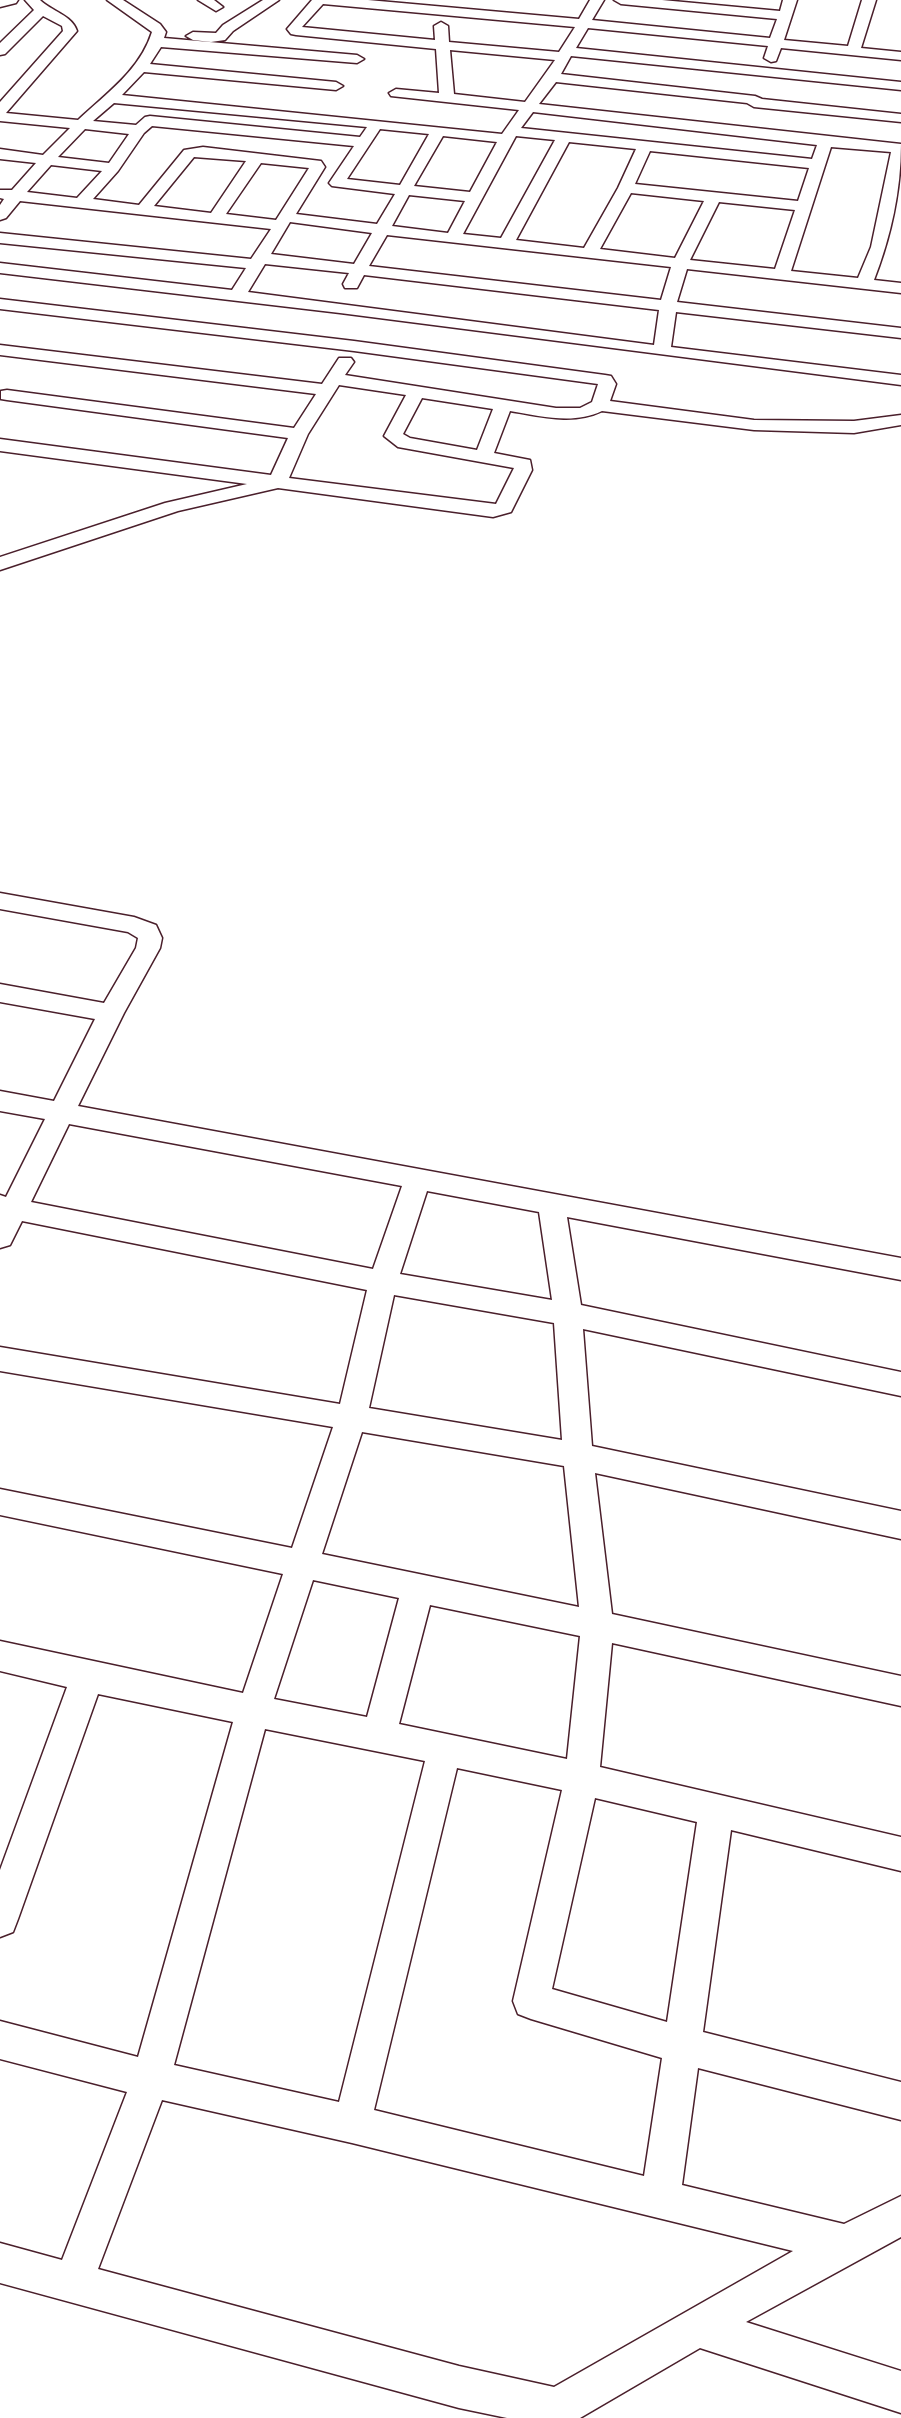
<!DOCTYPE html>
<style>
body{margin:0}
canvas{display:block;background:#fff}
</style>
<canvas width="901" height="2418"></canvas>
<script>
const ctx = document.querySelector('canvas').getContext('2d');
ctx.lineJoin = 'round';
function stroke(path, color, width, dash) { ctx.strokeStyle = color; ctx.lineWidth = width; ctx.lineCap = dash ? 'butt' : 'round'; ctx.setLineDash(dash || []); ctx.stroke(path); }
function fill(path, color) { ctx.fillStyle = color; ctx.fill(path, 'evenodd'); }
const minor = new Path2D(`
 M0 0H18L16 3 0 7Z
 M25 0H40C51 11 72 15 77 31L6 113 78 120C107 93 140 70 152 32L107 0H123L160 24 166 32 164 38 357 55 364 59 357 63 161 47 150 64 336 82 343 86 336 90 144 72 122 95 502 134 519 110 391 96 389 93 396 89 439 93 436 49 296 35 291 34 287 29 312 0H368L579 19 590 0H604L592 20 770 38 777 19 621 4 614 0H662L780 11 783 0H797L784 40 848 46 862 0H876L861 48 901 52V60L781 48 776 61 771 62 764 58 768 46 588 28 576 48 901 82V90L571 56 561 74 755 96 762 99 901 114V122L754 107 747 103 556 82 539 104 901 144C901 191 891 236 874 280L901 283V293L687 269 677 302 901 328V338L676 312 671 347 901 375V385L340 313 0 273V263L232 290 246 268 0 243V233L251 259 271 229 20 201 6 218 0 220V205L4 199 0 198V190H12L36 163 0 159V149L43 155 70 128 0 121V102L63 31 62 26 43 16 5 54 0 55V43L34 10ZM323 4 575 27 559 52 449 42 448 26 441 22 434 26 435 40 302 27ZM450 50 555 60 525 102 454 94ZM114 103 367 127 360 137 150 116 145 117 136 125 93 121ZM533 112 817 145 812 159 521 128ZM152 126 354 146 329 183 332 186 395 194 377 224 296 214 325 167 321 161 203 147 184 150 139 205 93 199 118 171 144 133ZM85 129 129 134 109 163 58 157ZM380 129 429 134 400 185 347 179ZM443 136 497 142 470 192 414 186ZM516 136 555 140 501 238 463 234ZM569 142 636 149 618 188 584 248 516 240ZM831 147 891 152 871 247 858 278 791 271ZM650 151 809 168 798 201 635 184ZM194 157 246 161 211 213 154 206ZM261 163 309 168 276 220 226 214ZM51 165 102 171 77 198 27 192ZM631 193 704 201 675 258 600 249ZM409 195 465 201 448 233 392 226ZM719 202 795 210 775 269 690 260ZM290 222 372 233 354 264 271 254ZM387 235 671 267 661 300 369 266ZM265 264 349 273 343 284 345 288H357L364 275 659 310 654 345 248 292Z
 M198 0H214L223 7 216 11Z
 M263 0H279L233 31 225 40 211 42 193 40 186 36 193 32 216 33 223 25Z
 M0 299 354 341 605 375 611 376 616 384 610 401 754 420 854 421 901 415V425L854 433 754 430 602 411C573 425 541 416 510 411L494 453 530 460 532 470 511 512 493 517 278 488 178 511 0 570V557L165 503 247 484 0 451V439L271 475 288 438 7 400 1 399V391L7 390 294 428 316 394 0 355V345L322 384 339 358H351L354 362 345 375 556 408H580L592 402 598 384 354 351 0 309ZM339 385 406 395 384 436 398 447 514 468 496 504 289 478 308 434ZM422 398 493 409 477 450 410 438 403 434Z
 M0 893 134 917 156 925 162 938 160 948 124 1013 78 1106 901 1258V1280L567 1217 581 1305 901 1372V1396L583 1329 592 1446 901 1511V1539L595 1473 612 1614 901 1676V1706L612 1643 600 1767 901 1837V1871L731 1830 703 2032 901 2082V2120L698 2068 682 2185 844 2224 901 2196V2237L746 2322 901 2371V2413L700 2348 580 2418H507L459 2408 0 2283V2243L62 2260 127 2092 0 2059V2021L138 2057 233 1722 98 1694 18 1919 13 1932 0 1937V1870L67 1687 0 1671V1641L243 1693 283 1574 0 1515V1489L292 1548 333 1427 0 1371V1347L340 1404 367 1290 22 1221 10 1245 0 1248V1195L6 1197 45 1119 0 1111V1091L54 1101 95 1019 0 1002V984L104 1003 136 948 138 938 128 932 0 909ZM69 1124 402 1186 373 1269 31 1202ZM427 1191 539 1212 552 1300 400 1274ZM394 1295 554 1323 562 1440 369 1408ZM362 1432 564 1466 579 1607 322 1554ZM313 1580 399 1598 367 1717 274 1699ZM430 1605 580 1636 567 1759 399 1724ZM265 1729 425 1761 339 2102 174 2065ZM457 1768 562 1790 513 2001 518 2014 531 2019 662 2058 644 2176 374 2110ZM595 1798 697 1822 667 2022 552 1989ZM162 2100 352 2143 793 2251 554 2387 459 2366 98 2269Z`);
stroke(minor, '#4a1f2b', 3);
fill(minor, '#fff');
</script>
